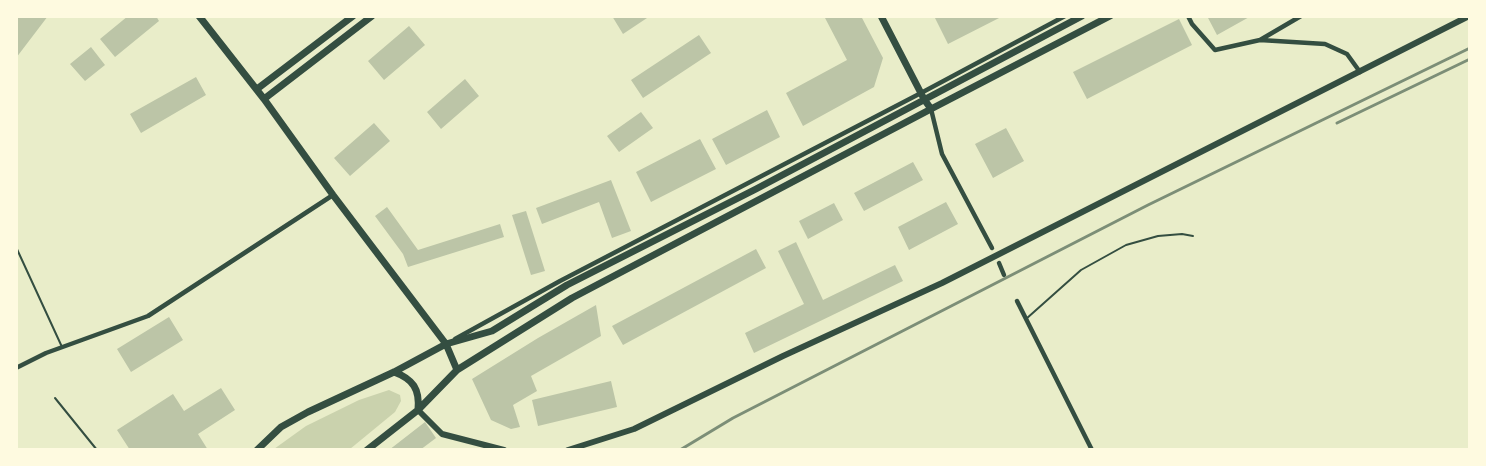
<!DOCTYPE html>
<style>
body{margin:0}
#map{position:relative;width:1486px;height:466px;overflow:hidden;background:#e9edc9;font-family:Barlow,sans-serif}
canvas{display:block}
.frame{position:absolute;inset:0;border:18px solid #fefae0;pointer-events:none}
</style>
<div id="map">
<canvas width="1486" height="466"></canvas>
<div class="frame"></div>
</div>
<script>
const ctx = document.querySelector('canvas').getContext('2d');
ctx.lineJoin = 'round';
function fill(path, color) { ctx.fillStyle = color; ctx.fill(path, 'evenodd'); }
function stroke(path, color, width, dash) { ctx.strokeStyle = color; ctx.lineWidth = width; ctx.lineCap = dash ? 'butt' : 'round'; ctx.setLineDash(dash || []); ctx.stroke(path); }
fill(new Path2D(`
 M389 390 400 395 401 401 395 412 350 449H274L306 426 359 400Z`), '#cad2ad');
fill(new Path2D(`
 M16 16H48L16 58Z
 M128 16H156L159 21 115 57 100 39Z
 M612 16H650L623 34Z
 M824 16H861L883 58 874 87 803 126 786 93 847 60Z
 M939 16H1003L948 44 935 18Z
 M1207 16H1251L1217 35Z
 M1179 19 1192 45 1087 99 1073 72Z
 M409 26 425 45 384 80 368 61Z
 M699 35 711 53 643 98 631 80Z
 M91 47 105 65 85 81 70 64Z
 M196 77 206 95 141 133 130 114Z
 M465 79 479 96 441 129 427 112Z
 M767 110 780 137 726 165 712 139Z
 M641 112 653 128 619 152 607 136Z
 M374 123 390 141 350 176 334 158Z
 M1006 128 1024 161 993 178 975 144Z
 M700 139 716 169 651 202 636 172Z
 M913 162 923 180 864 211 854 193Z
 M611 180 631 231 612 238 599 202 542 224 536 208Z
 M946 202 958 224 909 250 898 227Z
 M834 203 843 220 808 239 799 221Z
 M387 207 418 250 500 224 504 237 408 267 403 254 375 216Z
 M526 211 545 271 531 275 512 215Z
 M796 242 823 300 895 265 903 281 754 353 745 333 804 304 778 251Z
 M756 249 766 268 623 345 612 326Z
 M596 305 601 336 531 376 537 391 513 405 520 427 511 429 491 420 472 379 538 338Z
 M169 317 183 340 131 372 117 349Z
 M611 381 617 407 538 426 532 400Z
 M221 388 235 410 198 434 208 450H130L117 430 173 394 184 411Z
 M425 422 436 438 420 450H389Z`), '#bcc5a7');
stroke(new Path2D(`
 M16 247 62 347
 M1026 319 1081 270 1126 245 1158 236 1182 234 1193 236
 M55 398 97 450`), '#344e41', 2);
stroke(new Path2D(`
 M1188 16 1192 24 1215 50 1260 40 1301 16
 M1260 40 1325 44 1347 54 1360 72
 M931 109 942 154 992 248
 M999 263 1004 275
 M1017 301 1092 450
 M455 339 560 281 921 93 1065 16
 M16 368 46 353 148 316 333 195`), '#344e41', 4.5);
stroke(new Path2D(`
 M418 410 442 434 504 450
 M568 450 634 429 783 356 942 283 1469 16`), '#344e41', 6);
stroke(new Path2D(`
 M199 16 264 99 333 195 446 344 457 370
 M881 16 924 99 931 109
 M257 89 353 16
 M264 99 372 16
 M394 372C413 379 420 389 418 410
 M257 450 281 427 308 412 394 372 446 344 492 331 567 285 756 189 1082 16
 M367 450 418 410 457 370 572 298 931 109 1110 16`), '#344e41', 7);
stroke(new Path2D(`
 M1337 123 1470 59
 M680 450 733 418 1148 205 1470 48`), '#7c8e77', 3);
</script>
